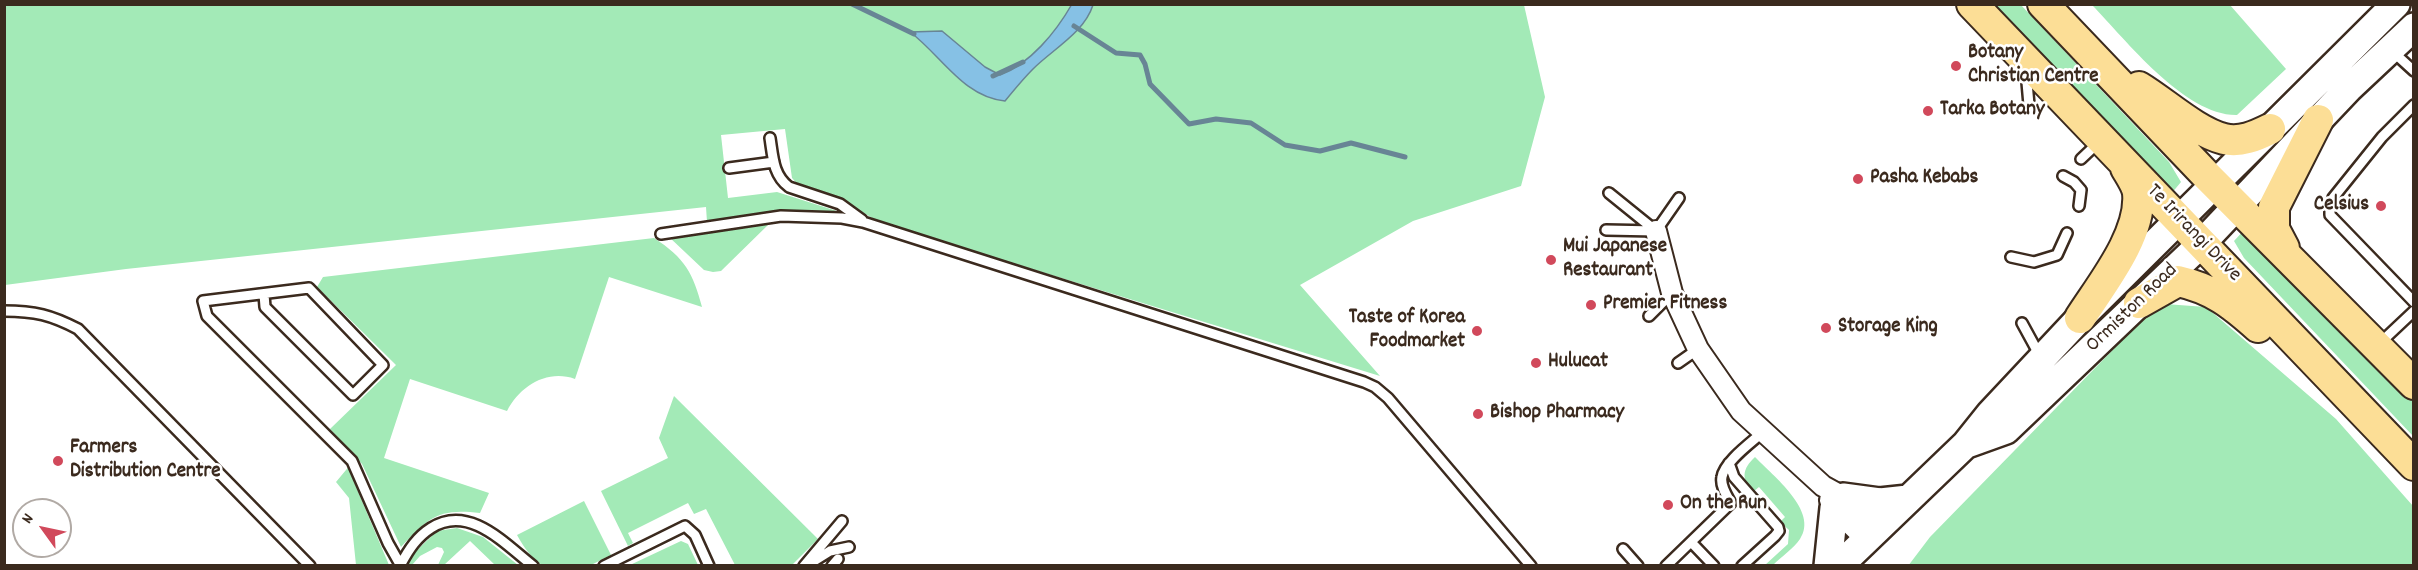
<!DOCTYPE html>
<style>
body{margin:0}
#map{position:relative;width:2418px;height:570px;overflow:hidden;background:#fff;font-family:Dekko,sans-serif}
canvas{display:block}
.frame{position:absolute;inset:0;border:6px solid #3b2a1e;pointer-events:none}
.north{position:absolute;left:12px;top:498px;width:60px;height:60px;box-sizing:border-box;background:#fff;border:2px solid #b1aaa5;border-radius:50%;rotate:303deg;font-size:16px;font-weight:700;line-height:24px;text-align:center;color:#3b2a1e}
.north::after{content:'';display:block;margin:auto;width:21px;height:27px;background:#d1495b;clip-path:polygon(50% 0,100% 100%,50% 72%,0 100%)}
</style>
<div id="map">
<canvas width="2418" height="570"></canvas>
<div class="frame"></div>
<div class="north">N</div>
</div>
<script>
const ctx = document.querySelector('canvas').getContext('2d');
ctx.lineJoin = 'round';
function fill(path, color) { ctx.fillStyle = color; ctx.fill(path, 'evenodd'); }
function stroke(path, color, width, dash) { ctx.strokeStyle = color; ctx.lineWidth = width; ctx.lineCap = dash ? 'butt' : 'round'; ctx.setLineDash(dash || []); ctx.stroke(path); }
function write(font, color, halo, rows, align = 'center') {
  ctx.font = font + ' Dekko,sans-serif'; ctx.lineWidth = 5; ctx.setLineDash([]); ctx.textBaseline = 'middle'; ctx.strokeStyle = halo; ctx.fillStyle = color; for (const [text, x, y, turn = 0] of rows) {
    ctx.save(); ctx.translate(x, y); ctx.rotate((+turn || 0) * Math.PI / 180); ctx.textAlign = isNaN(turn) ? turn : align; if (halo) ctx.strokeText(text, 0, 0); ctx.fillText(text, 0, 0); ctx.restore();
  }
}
fill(new Path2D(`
 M4 5H1524L1545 97 1521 186 1413 221 1300 285 1380 376 879 222 842 200 799 186 792 178 785 129 721 135 728 198 777 192 840 212 838 215 782 212 707 222 706 207 126 269 5 285Z
 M1987 5H2021L2169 162 2181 182 2171 194Z
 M2092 5H2230L2286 69 2237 115C2185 116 2126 40 2092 5Z
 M769 224 721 271 713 272 704 270 668 236Z
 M2245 229 2329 306 2413 399V436L2244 258 2234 241Z
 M654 238C685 258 693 273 702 307L609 277 575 379C547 369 520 386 507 411L410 379 384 458 489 493 480 513C437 508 429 518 401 547L362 464 330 429 396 365 317 287 323 277Z
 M2165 304 2206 307 2336 419 2413 506V565L1908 566 1930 537 2140 322Z
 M674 396 818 539 792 565H735L706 509 694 514 688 503 628 533 633 543 628 546 601 491 668 458 659 438Z
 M1755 457C1773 476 1819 511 1800 539 1793 549 1781 557 1773 565H1765L1788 544 1789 530 1780 522 1785 517 1759 487 1753 492C1741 479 1742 469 1755 457Z
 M351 464 354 482 389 565H356L349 498 336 482Z
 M584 501 611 555 591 565H542C530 557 524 547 517 535Z
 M457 528 483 537 518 565H495L470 541 444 565H438L444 552 442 548 437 547 420 556 412 565H408L415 552 437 531Z
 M681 541 688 544 698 565H630Z`), '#a3eab7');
const water = new Path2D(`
 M1072 4 1093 5C1084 33 1053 49 1033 69 1023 79 1014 90 1005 101 963 97 941 55 910 32L942 31 985 67 1000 75C1030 64 1056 32 1072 4Z`);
fill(water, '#86c1e5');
stroke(water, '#688595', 1.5);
stroke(new Path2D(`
 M852 4 914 34
 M1074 26 1116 53 1140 55 1145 64 1150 84 1189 124 1216 119 1251 123 1285 145 1320 151 1351 143 1405 157
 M993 76 1023 62`), '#688595', 5);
const service = new Path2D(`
 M2391 50 2414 71
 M2026 71 2029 105
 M2414 105 2382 137 2333 198 2330 207V215L2414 302
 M770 138C773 157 773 175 789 187L840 204 862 220
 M2081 159 2099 142
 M729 168 774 162
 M2063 176 2074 182 2081 190 2079 206
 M1609 193 1656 231
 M1606 230 1656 231
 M1656 231 1679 198
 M661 234 781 216 842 218 863 222 1364 382 1375 387 1388 398 1531 566
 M2011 257 2034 262 2057 255 2067 233
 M264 294 265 307 353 395 383 365 309 288 203 301 207 316 352 461 388 543 401 566
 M4 311C35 311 51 315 78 329L310 566
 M1649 316 1672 293
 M2022 323 2040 356
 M2380 343 2414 311
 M1678 363 1698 349
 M1729 463 1734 477 1778 527 1779 531 1775 536 1742 566
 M1691 542 1714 566
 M1623 549 1638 566
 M401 564C409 549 417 537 431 528 469 504 504 543 533 566
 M604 566 685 526 695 535 709 566
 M804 566 842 521
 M806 566 830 551 849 547
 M832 566 838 559
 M1666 566 1731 503C1727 496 1720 486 1722 477 1724 462 1752 442 1763 432`);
const minor = new Path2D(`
 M1656 231 1672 293 1698 349 1741 411 1823 486 1843 497 1878 528
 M1830 500 1834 508 1866 539`);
const secondary = new Path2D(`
 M1967 444 2006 430 2202 243 2349 88 2414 27
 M1843 497 1880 502 1908 499
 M1828 566 1834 508
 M1839 566 1966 444 1990 414 2080 318 2396 4`);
const primary = new Path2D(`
 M1972 4 2414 465
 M2043 4 2208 177 2414 384
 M2139 87C2164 102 2196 132 2224 139 2240 143 2256 136 2270 129
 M2284 248 2274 229V207L2318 120
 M2139 303 2178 281C2213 289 2231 303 2258 327
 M2080 318C2101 285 2142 235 2138 193 2137 185 2130 175 2126 168`);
stroke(service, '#3b2a1e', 14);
stroke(minor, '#3b2a1e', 24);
stroke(secondary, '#3b2a1e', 32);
stroke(primary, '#3b2a1e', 34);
stroke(service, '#fff', 9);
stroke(minor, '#fff', 20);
stroke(secondary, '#fff', 27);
stroke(primary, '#fcde96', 30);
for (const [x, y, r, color] of [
 [1956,66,6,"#d1495b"],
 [1928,111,6,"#d1495b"],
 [1858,179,6,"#d1495b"],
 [2381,206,6,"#d1495b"],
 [1551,260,6,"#d1495b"],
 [1591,305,6,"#d1495b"],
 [1826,328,6,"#d1495b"],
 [1477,331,6,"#d1495b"],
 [1536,363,6,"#d1495b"],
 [1478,414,6,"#d1495b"],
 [58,461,6,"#d1495b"],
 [1668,505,6,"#d1495b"]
]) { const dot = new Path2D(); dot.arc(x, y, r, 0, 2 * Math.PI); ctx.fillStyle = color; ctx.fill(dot); stroke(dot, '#fff', 2); }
write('bold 21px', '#3b2a1e', '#fff', [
 ["Botany",1968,54],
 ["Christian Centre",1968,78],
 ["Tarka Botany",1940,111],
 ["Pasha Kebabs",1870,179],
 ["Celsius",2369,206,"right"],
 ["Mui Japanese",1563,248],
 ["Restaurant",1563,272],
 ["Premier Fitness",1603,305],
 ["Taste of Korea",1465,319,"right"],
 ["Foodmarket",1465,343,"right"],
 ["Storage King",1838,328],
 ["Hulucat",1548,363],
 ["Bishop Pharmacy",1490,414],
 ["Farmers",70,449],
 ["Distribution Centre",70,473],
 ["On the Run",1680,505]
], 'left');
write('21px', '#3b2a1e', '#fff', [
 ["Te Irirangi Drive",2193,234,46],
 ["Ormiston Road",2133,309,-44]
]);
</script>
